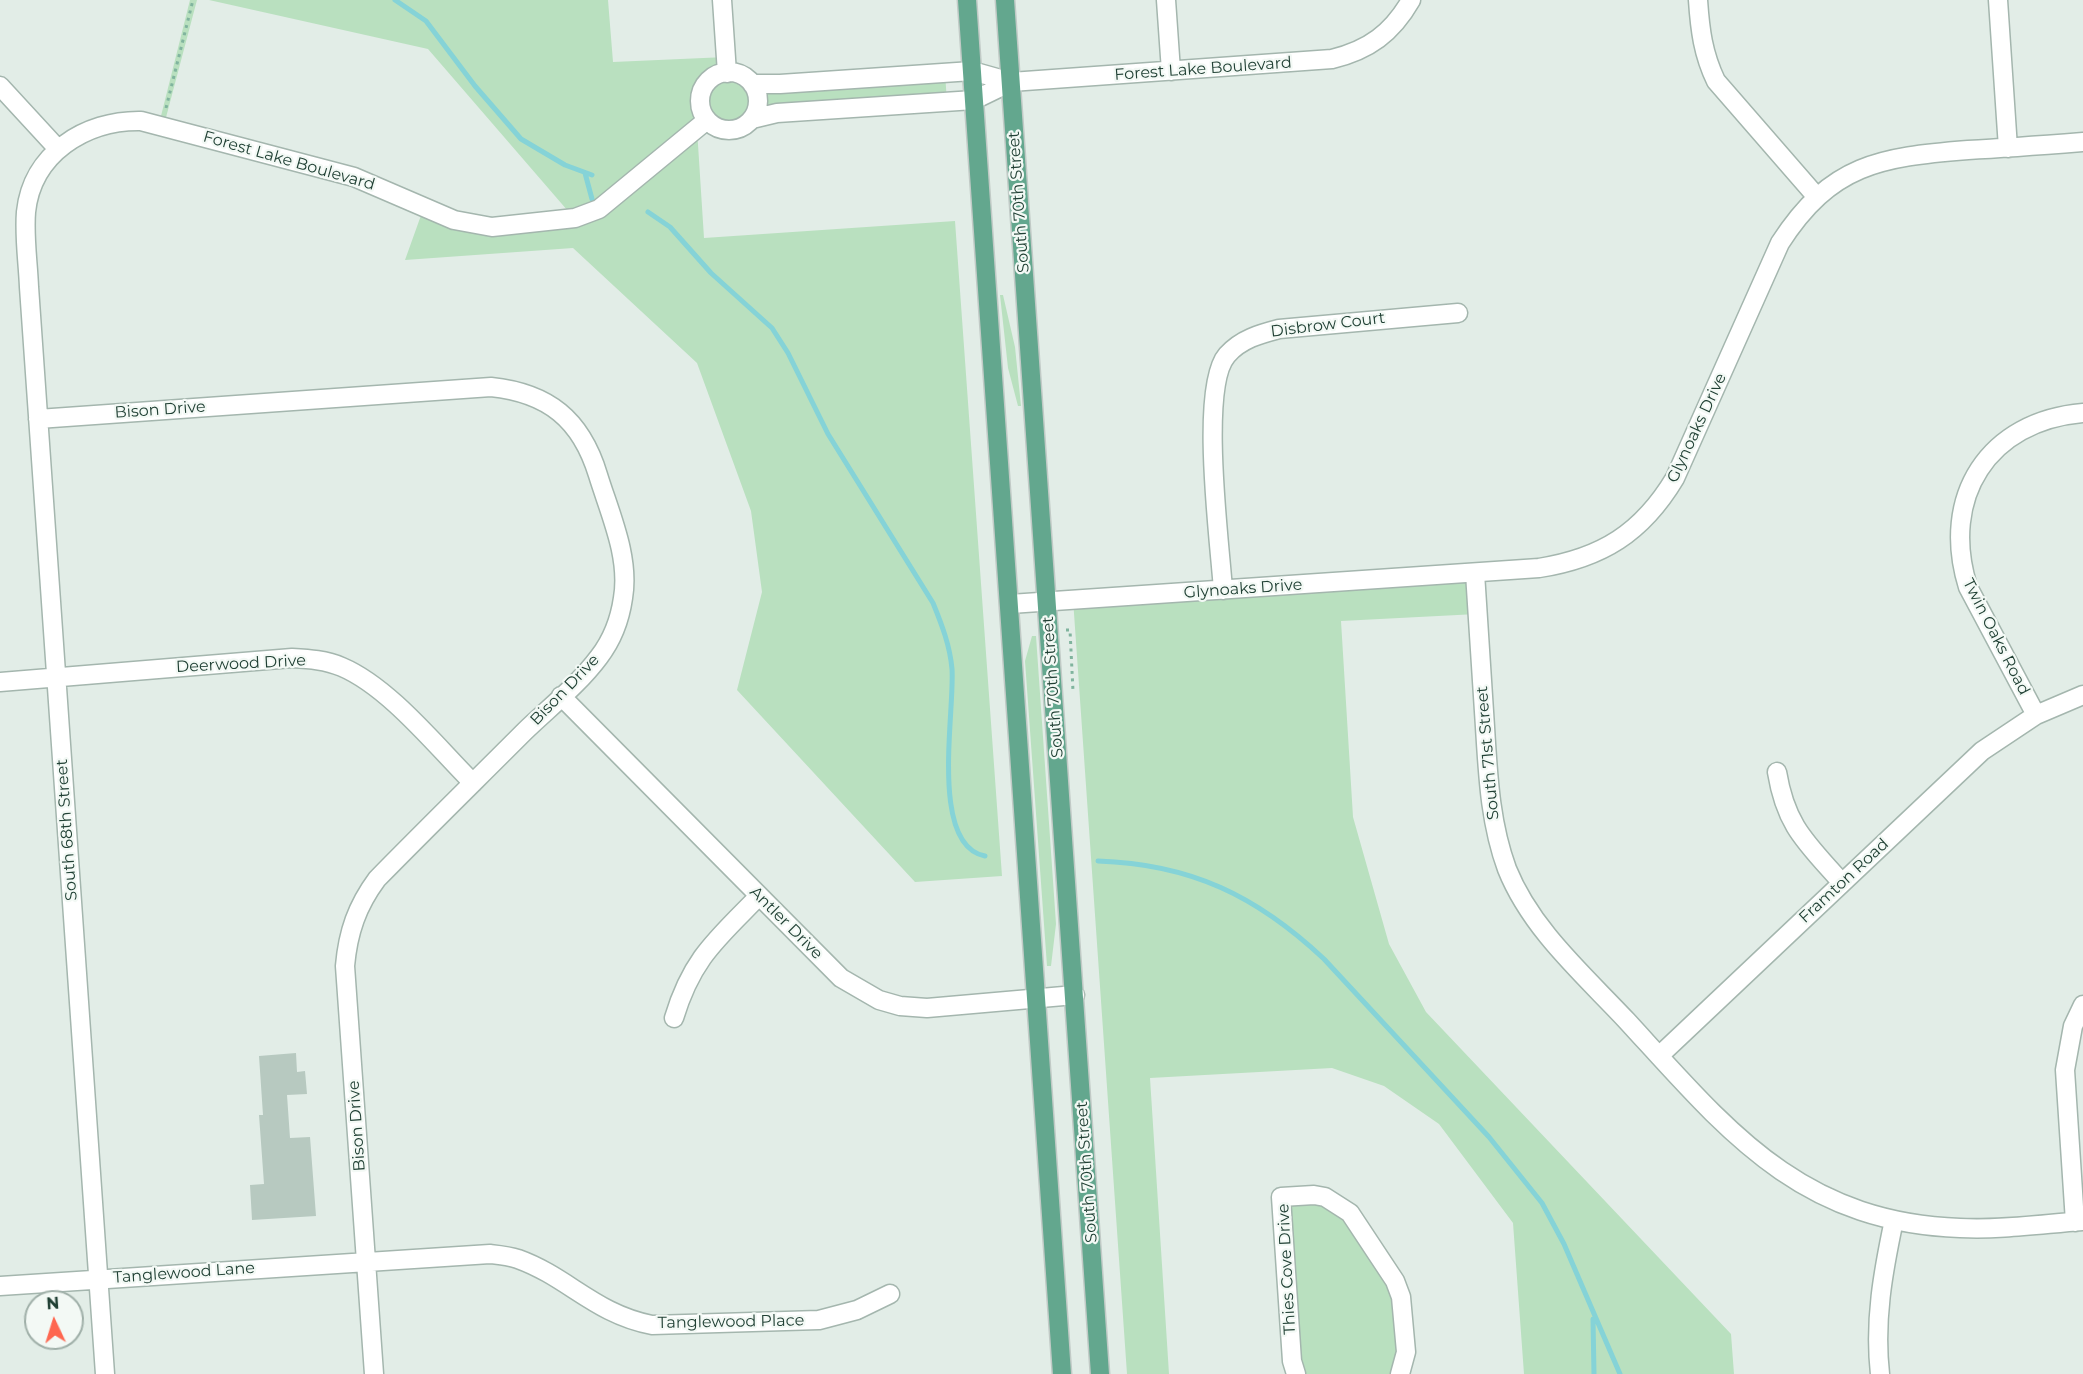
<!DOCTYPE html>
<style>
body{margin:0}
#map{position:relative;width:2083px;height:1374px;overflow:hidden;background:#e2ede7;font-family:Montserrat,sans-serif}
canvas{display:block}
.north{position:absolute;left:24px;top:1290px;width:60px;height:60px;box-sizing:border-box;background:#f3f9f5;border:2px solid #9fafa8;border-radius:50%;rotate:356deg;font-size:16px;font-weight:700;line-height:24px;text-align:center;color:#204034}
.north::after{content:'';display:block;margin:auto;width:21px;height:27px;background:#fe6750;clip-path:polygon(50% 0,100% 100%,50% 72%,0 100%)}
</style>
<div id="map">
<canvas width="2083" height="1374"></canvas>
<div class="north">N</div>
</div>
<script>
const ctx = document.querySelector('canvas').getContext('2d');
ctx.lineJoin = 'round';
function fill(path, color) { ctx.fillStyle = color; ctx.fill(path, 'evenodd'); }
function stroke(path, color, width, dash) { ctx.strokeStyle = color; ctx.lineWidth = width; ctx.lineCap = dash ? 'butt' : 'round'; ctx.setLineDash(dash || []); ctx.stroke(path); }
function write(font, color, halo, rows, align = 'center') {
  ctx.font = font + ' Montserrat,sans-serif'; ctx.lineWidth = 4.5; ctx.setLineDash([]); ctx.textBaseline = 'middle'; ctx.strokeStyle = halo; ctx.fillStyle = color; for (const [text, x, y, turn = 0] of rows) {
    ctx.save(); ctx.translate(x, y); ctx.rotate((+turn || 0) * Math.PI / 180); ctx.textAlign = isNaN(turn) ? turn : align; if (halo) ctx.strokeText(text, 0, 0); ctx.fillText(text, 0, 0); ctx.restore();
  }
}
fill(new Path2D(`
 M190 0H197L164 125 159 124Z
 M209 0H608L613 62 726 57 733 73 747 78 945 73 947 102 747 124 729 130 712 125 697 129 704 238 955 221 1002 876 915 882 737 690 762 592 751 511 697 363 573 248 405 260 424 207 454 220 574 218 428 49Z
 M1000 295H1003L1015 347 1021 406H1018L1008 368Z
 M1475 573 1477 614 1341 621 1353 817 1389 944 1426 1012 1731 1334 1734 1374H1524L1513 1223 1439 1124 1384 1086 1332 1068 1150 1078 1169 1374H1127L1073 599Z
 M1032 636H1036L1056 924 1051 966H1047L1025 661Z
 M1281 1197H1325L1395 1281 1400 1374H1296Z`), '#b9e0bf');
stroke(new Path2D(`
 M395 0 426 21 475 86 521 139 565 165 592 175
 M585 173 592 199
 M648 212 670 227 711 273 772 328 788 353 828 434 933 603C942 625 950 646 952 669 955 712 929 845 985 856
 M1098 861C1191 864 1257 896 1324 959L1489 1137 1542 1203 1564 1244 1620 1374
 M1593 1319 1594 1374`), '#85d3d7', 5);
fill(new Path2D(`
 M296 1053 297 1072 305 1071 307 1094 287 1095 290 1138 310 1137 316 1216 252 1220 250 1185 264 1184 259 1115H263L259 1056Z`), '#b7c9c0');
const minor = new Path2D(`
 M722 0 727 73
 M1166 0 1171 71
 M1698 0C1700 30 1703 54 1716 81L1816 196
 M1998 0 2008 148
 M700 101a29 29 0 1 1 58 0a29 29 0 1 1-58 0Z
 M752 84H780L972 71 1011 82 1332 59C1369 50 1392 33 1411 0
 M0 86 58 149
 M752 119 777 113 974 100 1011 82
 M38 419 491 387C548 393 581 419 598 475 610 514 630 557 623 598 620 619 612 640 599 657 579 684 550 707 525 731 476 780 426 829 377 879 357 906 348 932 345 966L374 1374
 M1475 573C1478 624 1482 676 1485 727 1488 775 1490 823 1507 869 1531 929 1583 974 1627 1021 1727 1130 1799 1222 1960 1228 2001 1230 2042 1224 2083 1221
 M1223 590C1220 544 1199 387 1227 355 1241 339 1260 334 1279 329L1458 313
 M1010 604 1539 568C1602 558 1642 533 1675 478L1780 243C1831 164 1880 157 1968 150 2006 148 2045 145 2083 142
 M0 682 292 658C309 659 326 660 342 667 389 687 436 746 473 783
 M561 696 841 978 879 1000 900 1006 927 1008 1075 995
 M2036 715 1968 587C1940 497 1988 421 2083 413
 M1777 772C1786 827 1807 843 1842 883
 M674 1018C692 958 717 939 759 896
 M1659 1056 1982 751 2036 715 2083 695
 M2075 1222 2065 1070 2073 1026 2083 1005
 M0 1286 490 1254C499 1255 509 1256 518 1259 568 1277 595 1314 652 1325L819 1320 857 1310 890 1294
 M105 1374 29 287C28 262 24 237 26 212 32 154 85 120 141 121L354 177 454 220 492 227 575 218 599 209 707 120
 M1296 1374 1292 1361 1281 1197 1314 1195 1325 1197 1350 1213 1395 1281 1401 1297 1406 1352 1400 1374
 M1880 1374C1874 1321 1883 1272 1894 1220`);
const major = new Path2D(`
 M967 0 1062 1374
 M1005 0 1100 1374`);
stroke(minor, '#a4b6ae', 21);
stroke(major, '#c1cac6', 21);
stroke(new Path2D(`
 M166 108 193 0
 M1066 630H1070L1073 691`), '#80b49e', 3, [3, 4.5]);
stroke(minor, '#fff', 18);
stroke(major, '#63a78e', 18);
write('16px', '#204034', '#f3f9f5', [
 ["Forest Lake Boulevard",1203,69,-4],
 ["Forest Lake Boulevard",289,161,16],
 ["South 70th Street",1019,202,-94],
 ["Disbrow Court",1328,325,-7],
 ["Bison Drive",160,410,-4],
 ["Glynoaks Drive",1697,428,-65],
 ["Glynoaks Drive",1243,589,-4],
 ["Twin Oaks Road",1996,637,63],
 ["Deerwood Drive",241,664,-3],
 ["South 70th Street",1053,687,-94],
 ["Bison Drive",565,690,-46],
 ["South 71st Street",1488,753,-95],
 ["South 68th Street",67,830,-94],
 ["Framton Road",1844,881,-43],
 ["Antler Drive",786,923,45],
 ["Bison Drive",357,1126,-94],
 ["South 70th Street",1087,1172,-94],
 ["Thies Cove Drive",1287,1269,-93],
 ["Tanglewood Lane",184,1273,-4],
 ["Tanglewood Place",731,1322,-1]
]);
</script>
